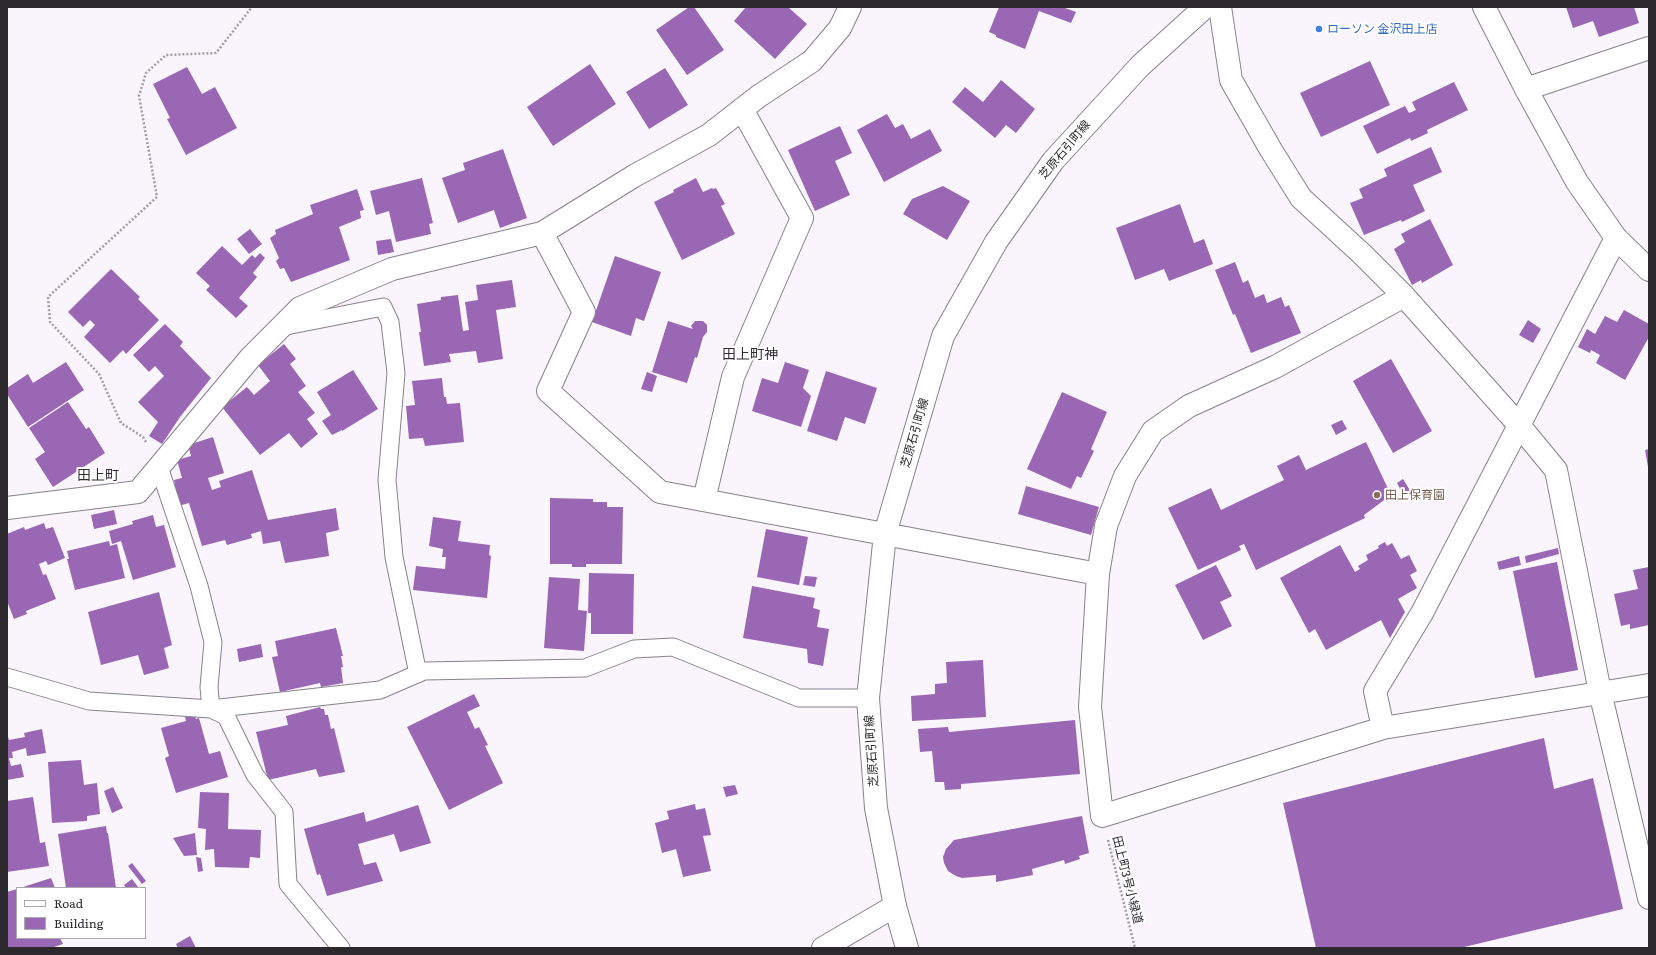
<!DOCTYPE html>
<meta charset="utf-8">
<style>
body{margin:0}
#map{position:relative;width:1656px;height:955px;overflow:hidden;background:#faf5fd;font-family:Literata,serif}
canvas{display:block}
.frame{position:absolute;inset:0;border:8px solid #2b292c;pointer-events:none}
.legend{position:absolute;left:16px;top:887px;width:130px;height:52px;box-sizing:border-box;background:#fff;border:1px solid #aaa9ab;margin:0;padding:5px 7px;list-style:none;font-size:12px;color:#2b292c}
.legend li{display:flex;align-items:center;gap:8px;height:20px}
.legend b{width:20px;border:1px solid #aaa9ab}
</style>
<div id="map">
<canvas width="1656" height="955"></canvas>
<div class="frame"></div>
<ul class="legend">
<li><b style="height:5px;background:#fff"></b>Road</li>
<li><b style="height:11px;background:#9a67b4"></b>Building</li>
</ul>
</div>
<script>
const ctx = document.querySelector('canvas').getContext('2d');
ctx.lineJoin = 'round';
function fill(path, color) { ctx.fillStyle = color; ctx.fill(path, 'evenodd'); }
function stroke(path, color, width, dash) { ctx.strokeStyle = color; ctx.lineWidth = width; ctx.lineCap = dash ? 'butt' : 'round'; ctx.setLineDash(dash || []); ctx.stroke(path); }
function write(font, color, halo, rows, align = 'center') {
  ctx.font = font + ' Literata,"Noto Sans JP",serif'; ctx.lineWidth = 4; ctx.setLineDash([]); ctx.textBaseline = 'middle'; ctx.strokeStyle = halo; ctx.fillStyle = color; for (const [text, x, y, turn = 0] of rows) {
    ctx.save(); ctx.translate(x, y); ctx.rotate((+turn || 0) * Math.PI / 180); ctx.textAlign = isNaN(turn) ? turn : align; if (halo) ctx.strokeText(text, 0, 0); ctx.fillText(text, 0, 0); ctx.restore();
  }
}
fill(new Path2D(`
 M689 7H694L724 50 687 75 656 30Z
 M746 7H788L807 24 775 59 734 21Z
 M999 7H1062L1076 12 1071 23 1039 11 1025 49 996 37V35L989 32Z
 M1566 7H1634L1639 23 1599 37 1593 21 1573 28Z
 M1370 61 1390 105 1321 137 1300 93Z
 M590 64 616 104 553 146 527 107Z
 M187 67 202 94 215 87 237 128 186 155 167 119 170 118 153 84Z
 M665 68 688 105 649 129 626 92Z
 M1001 80 1035 109 1016 133 1006 125 995 138 952 102 965 87 983 102Z
 M1454 82 1468 110 1427 130 1428 133 1411 141 1410 138 1377 154 1363 126 1405 106 1409 113 1416 110 1412 102Z
 M887 114 895 128 903 124 911 139 930 129 942 151 884 182 857 130Z
 M840 126 852 153 835 161 850 195 815 211 788 150Z
 M1431 147 1442 172 1413 185 1425 211 1402 222 1401 220 1364 235 1350 203 1363 198 1359 189 1387 176 1384 169Z
 M503 149 527 218 500 228 494 210 458 223 442 178 465 170 463 163Z
 M422 178 433 223 429 224 431 234 396 242 389 211 376 215 370 191Z
 M696 178 703 192 712 188 713 189 716 188 725 204 721 206 735 234 682 260 654 202 674 192 673 190Z
 M943 186 970 201 947 240 903 214 912 199Z
 M357 189 364 210 360 211 361 218 339 227 350 260 291 282 284 268 280 269 276 261 279 258 270 238 276 234 275 230 313 214 310 205Z
 M1180 204 1194 243 1204 239 1213 264 1169 281 1164 269 1135 280 1116 228Z
 M1430 219 1453 265 1422 283 1421 280 1412 285 1394 249 1405 242 1401 234Z
 M250 229 262 244 249 254 237 239Z
 M391 239 394 252 378 255 376 241Z
 M222 246 242 265 252 255 255 258 260 253 265 258 253 273 257 277 239 298 248 306 236 318 206 290 210 286 196 273Z
 M615 256 661 272 644 321 636 318 631 336 592 322Z
 M1235 262 1243 283 1248 280 1255 298 1264 294 1267 303 1281 297 1285 307 1289 305 1301 333 1251 353 1235 314 1233 315 1215 270Z
 M111 269 140 297 138 299 159 320 126 354 123 350 110 363 84 337 95 325 90 320 83 327 68 312Z
 M512 280 516 307 496 310 503 359 478 363 476 351 449 354 451 362 424 366 419 332H421L417 304 441 300V297L458 295 463 331 469 330 465 302 478 300 476 285Z
 M1624 310 1649 324V337L1625 380 1596 363 1600 355 1591 350 1590 353 1578 347 1587 329 1595 334 1605 316 1617 322Z
 M1528 320 1541 329 1533 343 1519 335Z
 M668 321 693 329 691 326 695 321H703L707 325V332L703 337 697 358 695 357 687 383 652 372Z
 M165 324 183 342 180 346 211 378 180 417 162 444 149 436 158 422 138 402 164 376 155 366 149 372 133 355Z
 M284 344 296 359 290 364 306 386 298 392 315 413 307 419 318 434 301 448 289 433 260 455 222 407 247 387 254 395 270 381 258 365Z
 M1391 359 1432 431 1393 453 1353 381Z
 M66 362 84 390 28 427 7 394V388L28 374 33 383Z
 M785 362 809 370 803 388 811 396 801 427 752 411 762 378 778 383Z
 M353 370 378 409 342 431V430L332 435 322 421 331 415 317 392Z
 M826 371 877 388 865 424 845 417 837 441 807 431Z
 M647 372 657 376 652 392 641 389Z
 M442 378 444 397H446L447 404 460 403 464 442 425 446 423 438 409 439 406 406 415 405 412 381Z
 M1062 392 1107 412 1091 449 1094 451 1081 478 1077 476 1071 489 1027 469Z
 M68 402 86 429 89 427 105 453 53 487 35 459 45 452 29 428Z
 M1342 420 1347 429 1336 435 1331 425Z
 M213 437 224 473 208 478 212 490 221 487 219 481 252 470 268 520 336 508 339 530 326 533 329 556 285 563 280 541 263 544 261 531 251 534 252 538 227 545 225 540 202 546 189 503 178 506 171 486H175L174 480 182 478 177 460 191 456 188 445Z
 M1366 442 1391 495 1364 515 1365 518 1256 570 1244 544 1239 546 1241 550 1198 570 1168 508 1211 488 1221 510 1284 480 1277 466 1299 455 1306 470Z
 M1649 449V467H1648L1645 450Z
 M1403 479 1411 492 1404 496 1397 483Z
 M1026 486 1099 507 1091 535 1018 514Z
 M550 498 593 499V502H607V507H623L622 564H586V567H572V564H550Z
 M114 510 117 524 94 529 91 515Z
 M153 515 156 527 164 525 176 567 133 580 121 541 112 544 109 531 133 524 132 521Z
 M433 517 461 521 458 541 490 545 489 555 491 556 487 598 413 590 416 566 445 569 446 557H442L443 549 429 546Z
 M44 523 46 529 53 527 65 558 48 565 46 561 39 564 43 575 46 574 56 599 26 611 27 614 14 619 7 601V534L24 527 25 530Z
 M766 529 808 537 799 585 757 577Z
 M109 541 110 546 117 544 125 578 75 590 67 559H69L67 551Z
 M1385 542 1387 546 1392 543 1401 559 1409 555 1417 571 1410 575 1417 588 1398 599 1405 612 1390 638 1381 620 1326 650 1315 629 1309 633 1280 578 1340 545 1355 572 1360 569 1358 566 1368 560 1366 555 1379 548 1378 546Z
 M1558 548 1559 554 1526 563 1525 556Z
 M1519 556 1521 565 1499 570 1497 562Z
 M1557 562 1578 670 1535 678 1513 571Z
 M1216 565 1232 596 1220 602 1232 626 1203 640 1175 585Z
 M1649 567V625L1630 629V624L1621 626 1614 594 1638 589 1633 570Z
 M589 573 634 574 633 634H591V613H588Z
 M805 576 817 577 815 587 803 585Z
 M549 577 580 579 578 610 587 611 584 651 544 648Z
 M752 586 815 598 813 608 820 610 817 627 829 629 823 666 808 663 807 649 743 638Z
 M159 592 172 645 164 648 169 668 144 675 138 655 101 665 88 612Z
 M336 628 343 656H341L343 667H341L343 683 321 687 320 683 280 692 272 657 278 656 275 641Z
 M261 644 263 657 239 662 237 649Z
 M983 660 986 717 912 721 911 696 935 694V684L947 683 946 662Z
 M474 694 480 706 467 712 475 729 479 727 488 745 485 746 503 783 449 810 407 727Z
 M320 707 321 709H324L325 715H328L331 729 334 728 345 772 319 777 316 769 268 780 256 732 288 725 286 716Z
 M194 714 196 719 199 718 209 754 220 751 228 777 176 793 165 758 169 756 161 728 186 721 185 716Z
 M1075 720 1080 774 961 784V789L945 790 944 782H935L932 751 920 752 918 729 948 727 949 732Z
 M42 729 46 753 27 756 26 748 12 752 13 758H9L11 766 21 764 24 777 7 780V733L9 740 25 737 24 733Z
 M1544 738 1554 789 1593 778 1623 909 1460 948H1316L1283 803Z
 M81 760 84 785 97 783 100 814 87 816V821L52 823 48 762Z
 M735 785 738 794 726 797 723 787Z
 M113 787 123 808 112 813 104 791Z
 M200 792 229 793 228 829 261 830 260 858 250 857 249 868 215 867 214 849 205 850 206 829 198 828Z
 M33 797 40 843 45 842 49 866 7 872V801Z
 M695 804 696 810 705 808 711 835 703 836 711 871 683 877 676 849 662 853 655 823 669 819 667 811Z
 M418 805 431 843 400 852 394 834 358 844 364 865 376 862 383 881 327 896 320 874 317 875 304 829 364 812 366 822Z
 M1082 816 1089 853 1079 856 1080 859 1065 864 1064 860 1032 869 1033 875 996 882V875L962 878 956 876 948 871 944 863 943 857 946 849 954 840Z
 M106 826 107 833H108L116 888H66L58 834Z
 M195 833 197 855 184 856 173 838Z
 M196 857 201 858 203 871 198 872Z
 M132 863 146 881 142 884 128 866Z
 M51 878 55 888H20Z
 M132 879 138 887 126 888 124 885Z
 M17 889V938H60L63 944 51 948H7V892Z
 M190 936 196 948H178L176 944Z`), '#9a67b4');
const lane = new Path2D(`
 M281 327 383 307 390 322 396 373 387 480 394 557 418 674
 M159 467 199 586 213 642 209 687 211 709 226 716 255 775 284 812 288 884 341 948
 M7 677 89 701 211 709 380 690 424 671 585 668 634 649 673 647 799 698H868`);
const street = new Path2D(`
 M1220 7 1231 80 1271 150 1301 198 1362 254 1404 296 1518 424 1556 470 1600 692 1649 898
 M1526 89 1649 48
 M542 233 584 312 548 391 660 492 1098 574
 M1404 296 1275 367 1189 406 1153 431 1125 476 1106 526 1098 574 1090 707 1102 816 1383 728 1649 685
 M704 500 733 377 802 218 742 109
 M7 508 138 492 251 357 300 308 392 269 542 233 634 176 709 135 759 96 812 61 840 28 850 7
 M1383 728 1375 691 1422 613 1616 238
 M823 948 895 906`);
const secondary = new Path2D(`
 M1484 7 1526 89 1577 182 1616 238 1649 270
 M907 948 895 906 876 808 868 698 885 534 943 336 996 242 1053 161 1140 66 1205 7`);
stroke(lane, '#87828a', 19);
stroke(street, '#87828a', 24);
stroke(secondary, '#87828a', 24);
stroke(new Path2D(`
 M146 442 143 437 121 423 99 374 50 322 48 297 157 197 139 96 146 73 166 55 216 53 252 7
 M1108 840 1135 948`), '#a19da3', 2.5, [2, 2]);
stroke(lane, '#fff', 17);
stroke(street, '#fff', 22);
stroke(secondary, '#fff', 22);
for (const [x, y, r, color] of [
 [1319,29,4,"#3f7fe0"],
 [1377,495,4,"#8d6e63"]
]) { const dot = new Path2D(); dot.arc(x, y, r, 0, 2 * Math.PI); ctx.fillStyle = color; ctx.fill(dot); stroke(dot, '#fff', 1.5); }
write('12px', '#366cbe', '#fff', [
 ["ローソン 金沢田上店",1327,29]
], 'left');
write('12px', '#2b292c', '#fff', [
 ["芝原石引町線",1065,150,-50],
 ["芝原石引町線",915,433,-74],
 ["芝原石引町線",872,751,-94],
 ["田上町3号小緑道",1127,880,76]
]);
write('12px', '#785e54', '#fff', [
 ["田上保育園",1385,495]
], 'left');
write('14px', '#302c32', '#fff', [
 ["田上町神",750,355],
 ["田上町",98,476]
]);
</script>
